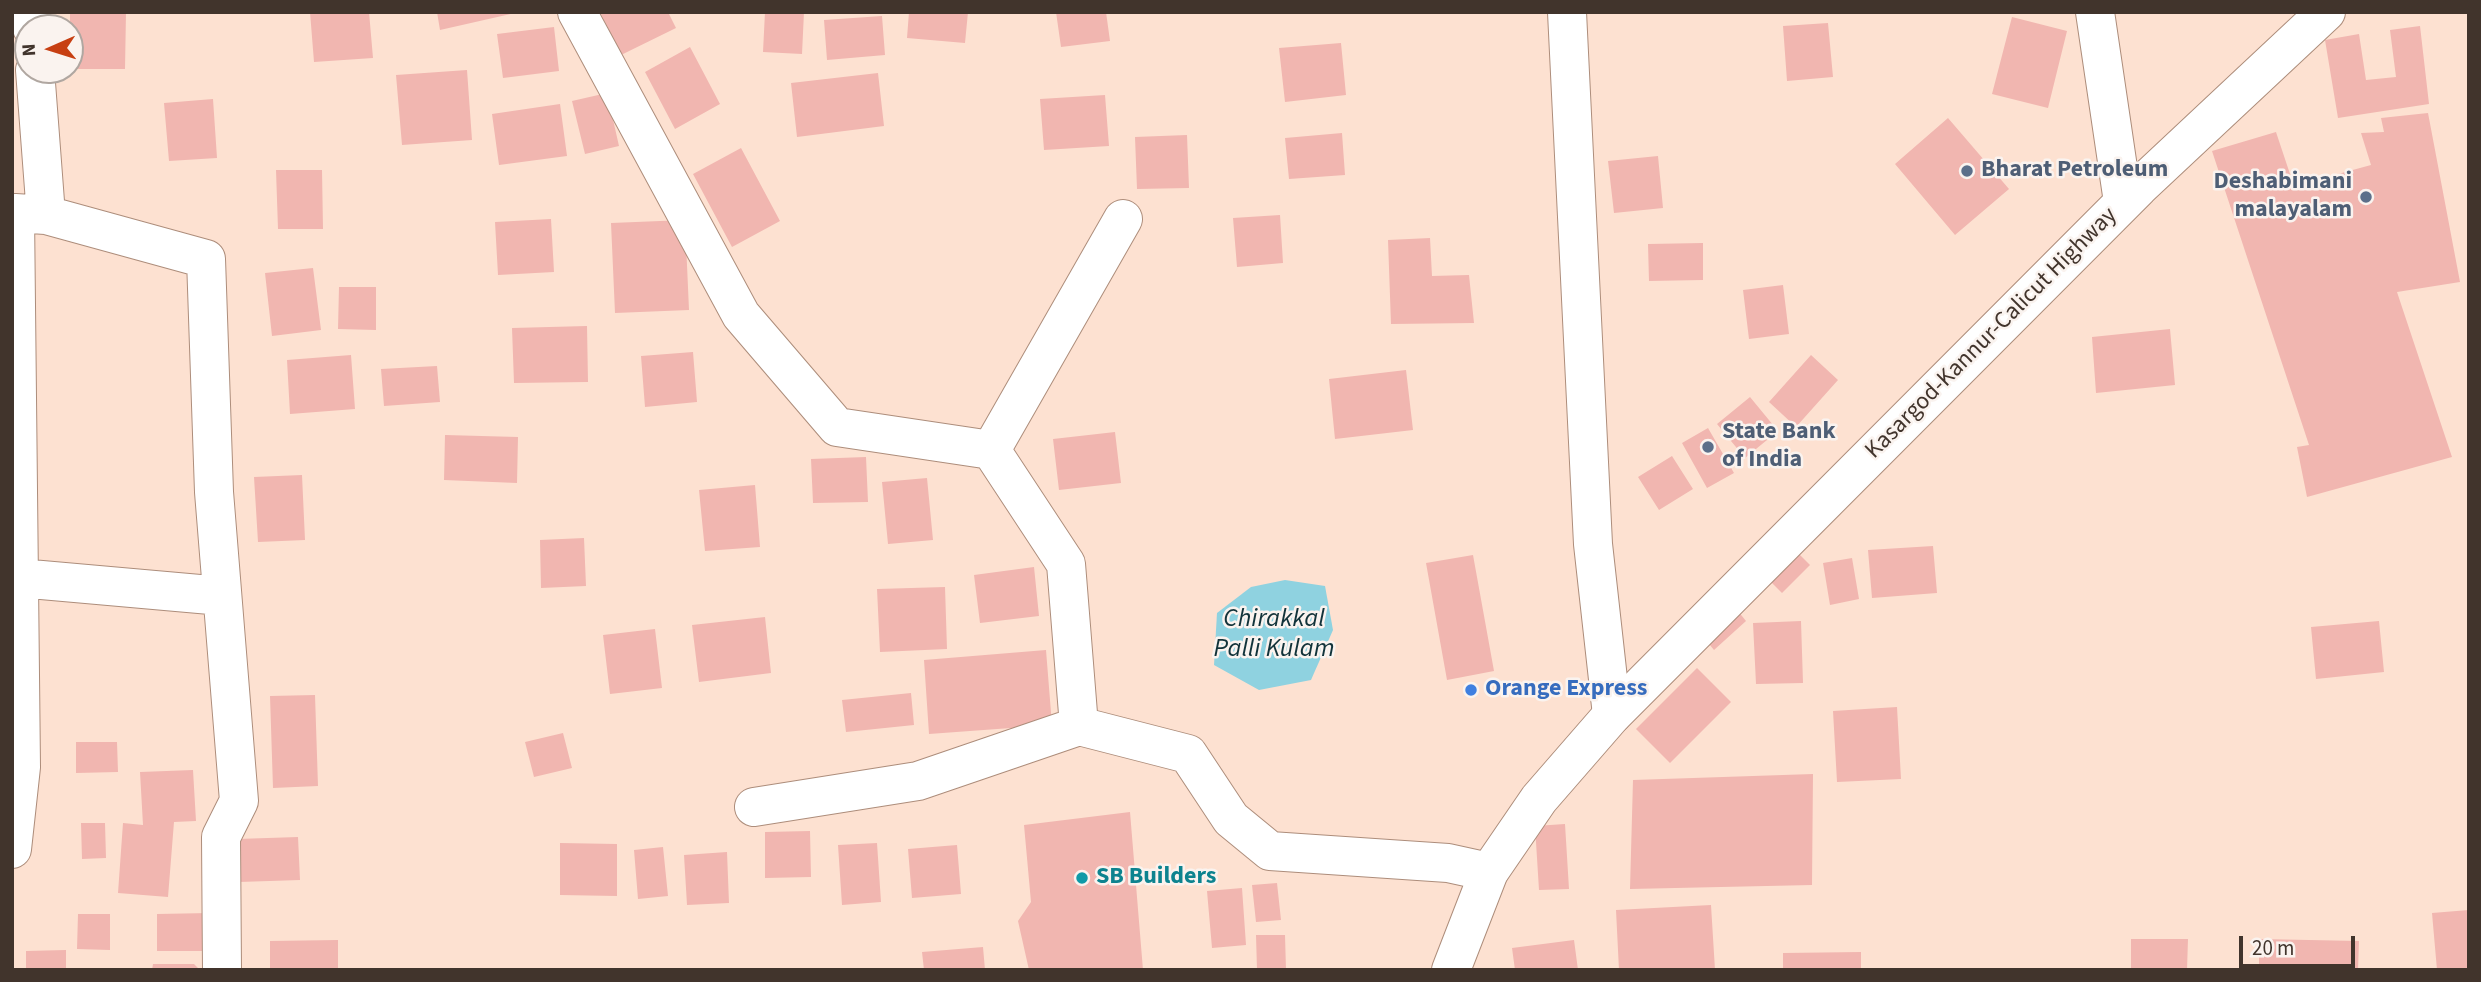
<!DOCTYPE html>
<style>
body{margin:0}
#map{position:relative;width:2481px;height:982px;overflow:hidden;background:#fde1d1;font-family:"Source Sans 3",sans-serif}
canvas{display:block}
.frame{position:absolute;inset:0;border:14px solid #41342c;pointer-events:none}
.north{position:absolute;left:14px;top:14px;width:70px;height:70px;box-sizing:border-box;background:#faf3ef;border:2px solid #b0a7a1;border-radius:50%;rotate:267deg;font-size:19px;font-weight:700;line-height:28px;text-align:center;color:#41342c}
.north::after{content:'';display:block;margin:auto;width:24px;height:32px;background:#c73f12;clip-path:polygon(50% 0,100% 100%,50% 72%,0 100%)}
.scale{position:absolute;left:2239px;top:936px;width:116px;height:32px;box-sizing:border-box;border:4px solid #41342c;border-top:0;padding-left:9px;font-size:21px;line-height:24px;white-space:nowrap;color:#41342c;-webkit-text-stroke:5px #faf3ef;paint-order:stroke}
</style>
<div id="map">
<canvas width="2481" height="982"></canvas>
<div class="frame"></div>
<div class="north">N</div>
<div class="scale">20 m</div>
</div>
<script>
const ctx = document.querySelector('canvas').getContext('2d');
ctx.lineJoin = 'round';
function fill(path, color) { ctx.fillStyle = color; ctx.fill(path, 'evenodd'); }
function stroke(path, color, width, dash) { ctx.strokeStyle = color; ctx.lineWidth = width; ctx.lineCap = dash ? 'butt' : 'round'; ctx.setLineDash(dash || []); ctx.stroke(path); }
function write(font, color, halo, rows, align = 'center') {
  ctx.font = font + ' "Source Sans 3",sans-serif'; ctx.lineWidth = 5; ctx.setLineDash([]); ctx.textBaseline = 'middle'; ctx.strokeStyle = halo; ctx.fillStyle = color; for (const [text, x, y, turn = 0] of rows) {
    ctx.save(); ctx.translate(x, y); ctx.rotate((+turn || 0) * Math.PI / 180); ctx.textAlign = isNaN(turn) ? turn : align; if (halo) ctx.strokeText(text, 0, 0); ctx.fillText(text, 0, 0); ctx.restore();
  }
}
fill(new Path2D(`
 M1285 580 1325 586 1333 630 1311 680 1259 690 1214 665 1217 613 1251 587Z`), '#8fd2e0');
fill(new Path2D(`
 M70 12H126L125 69H70Z
 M310 12H369L373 58 314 62Z
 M437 12H515V13L440 30Z
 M600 12H668L676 28 621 55Z
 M765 12H804L802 54 763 52Z
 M909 12H968L965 43 907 38Z
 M1056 12H1106L1110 41 1061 47Z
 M882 16 885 55 827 60 824 20Z
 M2012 17 2067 31 2048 108 1992 94Z
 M1828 23 1833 77 1787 81 1783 26Z
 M2420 26 2429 104 2338 118 2325 40 2359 34 2366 80 2396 77 2390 30Z
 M554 27 559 71 503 78 497 34Z
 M1341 43 1346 95 1285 102 1279 48Z
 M690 47 720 104 675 129 645 72Z
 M467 70 472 140 402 145 396 75Z
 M878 73 884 126 797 137 791 83Z
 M607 93 619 146 585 154 572 101Z
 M1105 95 1109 146 1044 150 1040 99Z
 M213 99 217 158 169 161 164 103Z
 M560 104 567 156 499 165 492 114Z
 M2428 113 2460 282 2397 292 2452 457 2307 497 2297 447 2309 445 2212 151 2276 132 2294 186 2371 165 2361 133 2384 132 2381 118Z
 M1948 118 2009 189 1955 235 1895 164Z
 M1342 133 1345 175 1289 179 1285 138Z
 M1187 135 1189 188 1137 189 1135 137Z
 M741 148 780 221 732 247 693 174Z
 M1658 156 1663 208 1614 213 1608 161Z
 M276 170H322L323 229H278Z
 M1280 215 1283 263 1237 267 1233 218Z
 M551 219 554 272 498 275 495 222Z
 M685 220 689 310 615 313 611 223Z
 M1430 238 1432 276 1469 275 1474 323 1391 324 1388 240Z
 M1703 243V280L1649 281 1648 244Z
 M313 268 321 330 272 336 265 273Z
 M1783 285 1789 334 1749 339 1743 290Z
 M339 287H376V330L338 329Z
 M587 326 588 382 514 383 512 328Z
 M2170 329 2175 385 2096 393 2092 337Z
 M693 352 697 402 645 407 641 356Z
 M351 355 355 409 290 414 287 360Z
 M1811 355 1838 380 1796 427 1769 402Z
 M437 366 440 402 384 406 381 369Z
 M1406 370 1413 430 1335 439 1329 379Z
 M1750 397 1778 431 1745 458 1717 424Z
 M1708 428 1734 473 1707 488 1682 443Z
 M1115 432 1121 483 1059 490 1053 439Z
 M445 435 518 437 517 483 444 480Z
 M1672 456 1693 489 1659 510 1638 477Z
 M866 457 868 502 813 503 811 459Z
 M302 475 305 540 258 542 254 477Z
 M927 478 933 540 888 544 882 482Z
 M755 485 760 547 705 551 699 490Z
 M584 538 586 586 541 588 540 540Z
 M1791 546 1810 565 1782 593 1763 574Z
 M1933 546 1937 593 1872 598 1868 550Z
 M1473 555 1494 671 1447 680 1426 563Z
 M1852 558 1859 599 1830 605 1823 563Z
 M1034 567 1039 616 980 623 974 575Z
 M945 587 947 649 880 652 877 589Z
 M1733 605 1746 621 1714 650 1700 633Z
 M765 617 771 673 699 682 692 625Z
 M1801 621 1803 683 1756 684 1753 623Z
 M2379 621 2384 672 2316 679 2311 627Z
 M655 629 662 688 610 694 603 635Z
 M1046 650 1052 725 929 734 924 660Z
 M1697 668 1731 702 1670 763 1636 729Z
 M911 693 914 725 846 732 842 700Z
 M315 695 318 786 273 788 270 696Z
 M1897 707 1901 779 1837 782 1833 711Z
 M563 733 572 768 534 777 525 742Z
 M76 742H117L118 772 76 773Z
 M193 770 196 821 174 822 168 897 118 893 123 823 143 825 140 772Z
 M1813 774 1812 885 1630 889 1633 780Z
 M1130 812 1143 970H1029L1018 921 1031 902 1024 825Z
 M81 823H105L106 858 82 859Z
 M1565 824 1569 889 1539 890 1535 826Z
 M810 831 811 877 765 878V832Z
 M298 837 300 880 239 882 237 839Z
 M560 843 617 844V896L560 895Z
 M877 843 881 902 842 905 838 845Z
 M957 845 961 894 912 898 908 849Z
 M663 847 668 896 638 899 634 850Z
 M727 852 729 903 687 905 684 855Z
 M1277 883 1281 920 1256 922 1252 885Z
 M1242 888 1246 945 1212 948 1207 891Z
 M1711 905 1715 970H1619L1616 910Z
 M2469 910V970H2437L2432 913Z
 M210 913 209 951H157V914Z
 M78 914H110V950L77 949Z
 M1256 935H1285L1286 970H1257Z
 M2131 939H2188L2187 970H2131Z
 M2259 939 2359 941 2358 970H2259Z
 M338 940V970H270V941Z
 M1574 940 1578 970H1515L1512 948Z
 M983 947 985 970H924L922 952Z
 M66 950V970H26V951Z
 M1861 952V970H1783V953Z
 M153 964H194L200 970H152Z`), '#f1b6b0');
const minor = new Path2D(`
 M31 12 32 28
 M577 12 741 315 837 427 991 450 1066 564 1079 726
 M1567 12 1593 544 1612 715
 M2095 12 2123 202
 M35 70 46 215 206 259 214 492 239 801 221 837 222 970
 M991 450 1123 219
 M19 578 222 596
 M754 807 918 781 1079 726 1188 754 1231 819 1270 851 1448 863 1489 872
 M12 849 21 767 15 213 46 215`);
const trunk = new Path2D(`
 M1451 970 1489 872 1539 799 1612 715 2139 187 2326 12`);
stroke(minor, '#ad8d7b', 40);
stroke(trunk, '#ad8d7b', 40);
stroke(minor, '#fff', 38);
stroke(trunk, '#fff', 38);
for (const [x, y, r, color] of [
 [1967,171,7,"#5c6f8a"],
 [2366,197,7,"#5c6f8a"],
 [1708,447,7,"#5c6f8a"],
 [1471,690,7,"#3f7fe0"],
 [1082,878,7,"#0f9aa8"]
]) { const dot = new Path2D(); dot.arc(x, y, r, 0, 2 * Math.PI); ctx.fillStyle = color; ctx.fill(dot); stroke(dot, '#faf3ef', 2.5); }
write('bold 24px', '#4e5e75', '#faf3ef', [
 ["Bharat Petroleum",1981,171],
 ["Deshabimani",2352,183,"right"],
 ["malayalam",2352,211,"right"],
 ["State Bank",1722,433],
 ["of India",1722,461]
], 'left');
write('24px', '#41342c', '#faf3ef', [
 ["Kasargod-Kannur-Calicut Highway",1992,334,-45]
]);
write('bold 24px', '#366cbe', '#faf3ef', [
 ["Orange Express",1485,690]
], 'left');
write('bold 24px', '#0d838f', '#faf3ef', [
 ["SB Builders",1096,878]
], 'left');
write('italic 26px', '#12333a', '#faf3ef', [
 ["Chirakkal",1274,620],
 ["Palli Kulam",1274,650]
]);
</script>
